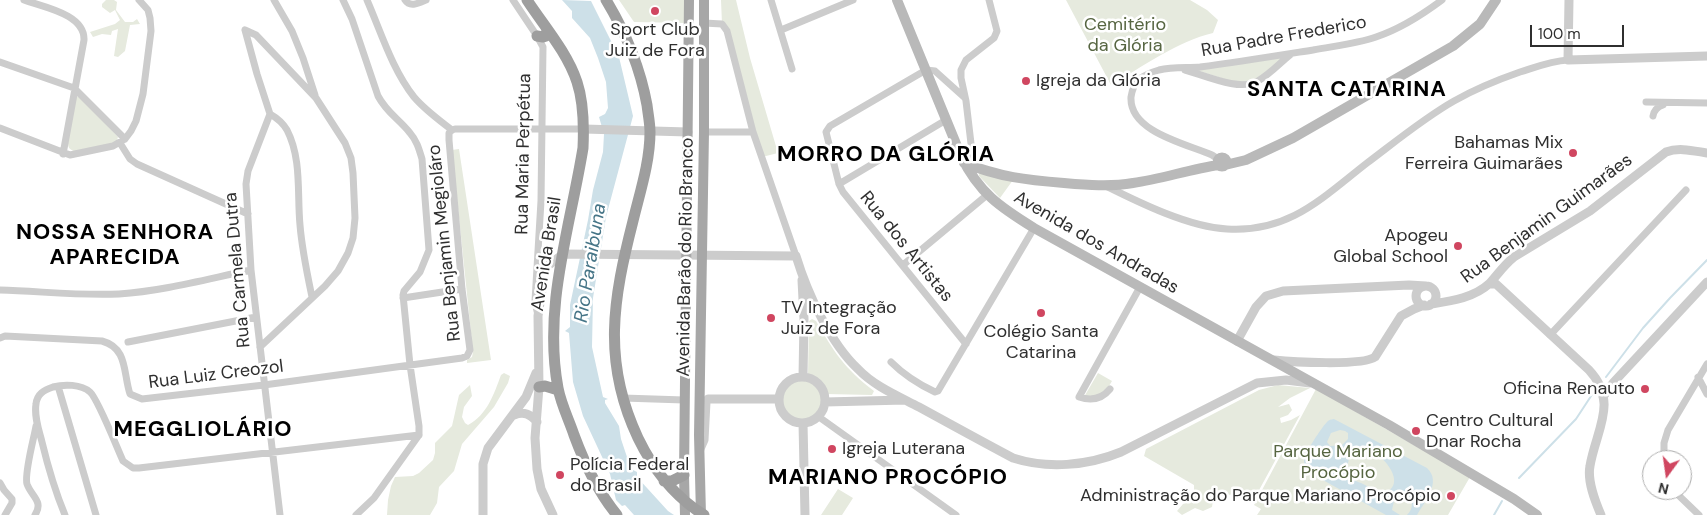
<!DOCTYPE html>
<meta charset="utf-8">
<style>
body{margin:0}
#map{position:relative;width:1707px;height:515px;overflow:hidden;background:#fff;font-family:"DM Sans",sans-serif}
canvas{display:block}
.north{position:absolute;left:1642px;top:450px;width:50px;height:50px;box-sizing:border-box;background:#fff;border:1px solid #acacac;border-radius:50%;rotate:194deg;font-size:14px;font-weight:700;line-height:20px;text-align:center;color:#2f2f2f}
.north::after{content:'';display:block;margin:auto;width:18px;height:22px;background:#d04660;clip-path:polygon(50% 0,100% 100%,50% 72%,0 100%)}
.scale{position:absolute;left:1530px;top:25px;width:94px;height:22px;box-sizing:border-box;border:2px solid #2f2f2f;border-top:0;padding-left:6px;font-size:15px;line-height:18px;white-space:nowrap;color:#2f2f2f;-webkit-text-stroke:4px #fff;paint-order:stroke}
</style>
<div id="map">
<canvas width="1707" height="515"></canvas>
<div class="north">N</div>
<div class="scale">100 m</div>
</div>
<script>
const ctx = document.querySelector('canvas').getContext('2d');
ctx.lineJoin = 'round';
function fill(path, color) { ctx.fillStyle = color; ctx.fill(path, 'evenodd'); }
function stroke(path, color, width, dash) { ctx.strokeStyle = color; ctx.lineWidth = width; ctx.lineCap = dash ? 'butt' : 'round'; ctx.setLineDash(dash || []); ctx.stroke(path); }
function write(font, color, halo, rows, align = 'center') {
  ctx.font = font + ' "DM Sans",sans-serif'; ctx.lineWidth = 5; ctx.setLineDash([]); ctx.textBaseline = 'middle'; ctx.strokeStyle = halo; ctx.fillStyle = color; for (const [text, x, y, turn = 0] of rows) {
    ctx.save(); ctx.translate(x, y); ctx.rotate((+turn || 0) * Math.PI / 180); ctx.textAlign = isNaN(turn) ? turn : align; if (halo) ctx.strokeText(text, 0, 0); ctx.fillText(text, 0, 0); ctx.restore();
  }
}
fill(new Path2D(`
 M106 0H114L117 2 116 10 125 22H133L137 19 140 24 130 25 125 51 118 57 114 56 118 29 112 31 111 35 102 34 93 37 90 32 115 24 120 20 115 10 110 13 102 7V4Z
 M619 0H685V23L634 22Z
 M721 0H736L750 58 778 153 762 157 722 24Z
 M1066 0H1190L1207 10 1218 20 1213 33C1178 41 1142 67 1111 85Z
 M1284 57 1256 80 1237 83 1193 69Z
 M76 97H80L118 137 116 143 76 152C71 150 68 149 68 143Z
 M459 149 491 360 467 363V360L472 357 473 352 452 150Z
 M979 173 1013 180 1000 198 979 176Z
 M812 319 816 321C834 352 844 368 874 391L872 395 826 394 824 389C826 399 826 410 818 417 813 422 806 424 800 424 767 422 769 372 806 375L808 374 809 321Z
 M504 373 510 376 508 383 494 407 462 444 454 471 439 487 437 503 430 515H387L388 500 391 486 395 477 413 476 419 473 433 460 435 453V443L452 426 459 395 470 385 472 396 464 407 462 417 465 423 468 425C487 415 494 394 501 375Z
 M1098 373 1112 381C1103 396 1101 395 1084 397Z
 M1278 385 1310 388 1290 398 1278 407 1289 404 1292 410 1288 415 1280 418 1281 423 1291 420 1300 415 1252 503 1234 494 1222 496 1212 493 1210 496 1213 500 1212 507 1203 511 1195 508 1182 515 1177 511 1183 504 1190 500 1194 492V485L1144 456 1146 449 1259 390Z
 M1316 389 1470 477 1448 515H1257L1261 509 1254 505Z
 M838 489 853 498 842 515H821Z`), '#e6eade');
fill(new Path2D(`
 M562 0 591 1 619 57 633 116 606 217 593 298 592 347 603 397 608 399 605 400V403L619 426 621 439 631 469 637 472V477L668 511 674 515H634L625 505 622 506 616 500 610 474 583 416 573 382 569 333 565 331 570 327V305L588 220 593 190 603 152 604 134 599 117 605 114 608 108 606 82 598 58 590 38 572 18V11Z
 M1334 419 1427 468C1442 482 1425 501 1417 515H1407C1413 509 1414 501 1407 496H1399L1394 501 1392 510 1400 515H1386L1312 474C1308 470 1304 466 1304 460 1304 454 1322 427 1327 422 1330 419 1330 420 1334 419ZM1340 430 1345 431 1348 433V439L1342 445 1330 446 1327 442 1331 433ZM1367 451C1372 452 1377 454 1381 458 1389 464 1402 483 1388 491 1378 497 1372 488 1363 484 1358 481 1350 481 1348 474 1346 469 1348 463 1349 459L1358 452Z`), '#cde0e8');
stroke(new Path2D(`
 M1606 377 1643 328 1670 298 1707 260
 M1519 478 1576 419 1597 387
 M1494 515 1502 501`), '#cde0e8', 2);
stroke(new Path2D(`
 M24 0C43 7 85 14 84 40L63 154
 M274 0 292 31 303 58 315 95
 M343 0 352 19 378 96C387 113 399 119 410 133 417 141 419 149 422 159L429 250 420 272 404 291 403 295 410 365 419 426V435
 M367 0C381 32 392 69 414 97 425 110 439 120 452 130
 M405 0C410 8 419 3 426 0
 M513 0 537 36 543 47 541 201 535 301 537 311
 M771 0 792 69
 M704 23 722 24 727 31 753 132 796 256
 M245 30 257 74 270 114 248 171 246 184 251 270 280 515
 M245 30 256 35 316 98 345 143 351 158 353 173 355 218 353 238 348 253 338 271 325 286 260 347
 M781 30 853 0
 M0 62 74 88 125 139
 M1185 70C1204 75 1240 92 1258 81 1270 74 1280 63 1291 54
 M965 98 935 71 926 70 830 126 826 132 839 184 843 192 966 344
 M1646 102 1707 103
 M270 114C277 118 283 123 287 130 302 159 297 194 300 225 302 250 307 273 312 297
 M1653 116C1654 110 1657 107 1663 105
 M0 128 70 155 113 146 125 139 131 131 136 121 143 94 151 31 150 18 148 10 139 0
 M452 130 455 129H584
 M704 132H753
 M120 143 130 159 137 164 248 214
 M1218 159 1212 155C1187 144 1129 132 1131 97 1132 91 1134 84 1138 80 1144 75 1152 72 1159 70 1172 67 1187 68 1200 67 1238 62 1275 56 1313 50 1334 46 1356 44 1376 37 1400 29 1422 15 1442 0
 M974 169 966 101 961 78V70L966 60 994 38 997 31 989 0
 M839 184 946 120
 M1106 186C1140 203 1189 227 1227 229 1289 233 1322 198 1367 163 1395 142 1424 118 1454 101 1475 89 1497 80 1520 72 1536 67 1551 61 1568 60
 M903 265 987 195
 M0 290C39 291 79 296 119 294 163 291 207 279 251 270
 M403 298 462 289
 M1550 335 1686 190
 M0 338 5 336 102 341C128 348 123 373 130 394L142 399 264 385 462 358 467 356 470 350 462 289 449 140V133L452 130
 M128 342 256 317
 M891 362C904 375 918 384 935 392L938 391 1034 228
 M1698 377 1707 394
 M58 386 96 515
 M1110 389C1102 399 1091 401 1079 397L1140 287
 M623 398 684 400
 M819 417 956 515
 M1664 460V443L1668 430 1707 364
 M0 483 4 490 12 499V503L5 515
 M1673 490 1699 515
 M35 515C44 501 31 496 27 484 24 474 34 438 36 426
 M65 515C55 491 48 467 42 442 39 430 34 417 36 404 37 394 44 390 53 387 64 384 81 384 90 392 98 399 117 448 123 461L133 468H139L419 435
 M356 515 374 498 419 435`), '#ccc', 7);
stroke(new Path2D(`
 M1569 0 1568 60 1707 56
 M584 129 688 132
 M802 280 804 319 803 377
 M1489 284H1496L1589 370C1619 402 1596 430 1590 466 1587 481 1595 501 1601 515
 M1416 296a10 10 0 1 1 20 0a10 10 0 1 1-20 0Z
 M1431 304C1451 301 1474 298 1490 283 1498 274 1504 265 1514 257L1590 211 1666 152C1679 147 1694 151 1707 153
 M1237 341 1256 307 1266 296 1283 291 1409 285 1426 286
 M1274 360C1291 362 1363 366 1375 357L1401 316 1414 309 1424 305
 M779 400a23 23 0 1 1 46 0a23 23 0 1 1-46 0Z
 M1603 397 1613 383 1707 282
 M825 402 905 400
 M514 415C524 411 530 414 537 422
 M803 423 805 515
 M700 449 704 440 706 402 708 399H779
 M483 515V464L488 448 526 397 536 373
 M553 515 541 489 537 469 535 438 539 387 538 316 545 270 549 265 563 254 796 256C807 292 830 343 858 369 874 386 898 396 919 407 950 424 981 441 1013 458 1047 469 1087 466 1121 452L1257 383 1286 380 1310 383`), '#ccc', 9);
stroke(new Path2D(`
 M897 0 961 156C979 193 1000 207 1034 228L1389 425 1514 499 1537 515
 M1217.5 162a4.5 4.5 0 1 1 9 0a4.5 4.5 0 1 1-9 0Z
 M964 163C1000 177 1026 180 1064 183 1087 185 1110 187 1133 183 1162 179 1190 169 1219 165
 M1225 165 1246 160 1293 138 1453 46 1480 24 1496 0`), '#b9b9b9', 10);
stroke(new Path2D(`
 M685 515 684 475 689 0
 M701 515 699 435 704 132V0`), '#a7a7a7', 10);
stroke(new Path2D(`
 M527 0C544 26 567 52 577 82 584 103 584 126 583 148 570 228 543 307 558 388 561 404 569 420 574 435 584 462 598 492 617 515
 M606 0C626 33 640 67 647 105 648 114 650 123 650 132 650 162 640 192 633 221 613 299 602 362 638 438 653 469 675 497 704 515
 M537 36 543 37 546 36 547 29
 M539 387 545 386 558 390
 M664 481H672L684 475`), '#9e9e9e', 11);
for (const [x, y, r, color] of [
 [655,11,5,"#d04660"],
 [1026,81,5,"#d04660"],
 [1573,153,5,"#d04660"],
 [1458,246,5,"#d04660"],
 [1041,313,5,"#d04660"],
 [771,318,5,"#d04660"],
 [1645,389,5,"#d04660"],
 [1416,431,5,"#d04660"],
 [832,449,5,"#d04660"],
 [560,475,5,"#d04660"],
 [1451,496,5,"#d04660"]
]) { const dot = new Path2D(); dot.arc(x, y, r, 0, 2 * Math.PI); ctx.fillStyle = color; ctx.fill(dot); stroke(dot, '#fff', 2); }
write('18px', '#566541', '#fff', [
 ["Cemitério",1125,25],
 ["da Glória",1125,46],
 ["Parque Mariano",1338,452],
 ["Procópio",1338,473]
]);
write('18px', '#2f2f2f', '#fff', [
 ["Sport Club",655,30,"center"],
 ["Juiz de Fora",655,51,"center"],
 ["Igreja da Glória",1036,81],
 ["Bahamas Mix",1563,143,"right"],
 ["Ferreira Guimarães",1563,164,"right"],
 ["Apogeu",1448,236,"right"],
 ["Global School",1448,257,"right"],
 ["TV Integração",781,308],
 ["Juiz de Fora",781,329],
 ["Colégio Santa",1041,332,"center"],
 ["Catarina",1041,353,"center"],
 ["Oficina Renauto",1635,389,"right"],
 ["Centro Cultural",1426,421],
 ["Dnar Rocha",1426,442],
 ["Igreja Luterana",842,449],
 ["Polícia Federal",570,465],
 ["do Brasil",570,486],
 ["Administração do Parque Mariano Procópio",1441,496,"right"]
], 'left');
write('18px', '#2f2f2f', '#fff', [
 ["Rua Padre Frederico",1284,37,-10],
 ["Rua Maria Perpétua",524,154,-89],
 ["Rua Benjamin Guimarães",1547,219,-36],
 ["Rua Benjamin Megioláro",445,243,-96],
 ["Avenida dos Andradas",1096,243,30],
 ["Rua dos Artistas",906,247,51],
 ["Avenida Brasil",547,254,-81],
 ["Avenida Barão do Rio Branco",686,257,-89],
 ["Rua Carmela Dutra",238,270,-95],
 ["Rua Luiz Creozol",216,375,-7]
]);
write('italic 19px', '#467587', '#fff', [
 ["Rio Paraibuna",591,263,-81]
]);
ctx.letterSpacing = '1px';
write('bold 22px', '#000', '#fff', [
 ["SANTA CATARINA",1347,90],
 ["MORRO DA GLÓRIA",886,155],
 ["NOSSA SENHORA",115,233],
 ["APARECIDA",115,258],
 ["MEGGLIOLÁRIO",203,430],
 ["MARIANO PROCÓPIO",888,478]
]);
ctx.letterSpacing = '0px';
</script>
